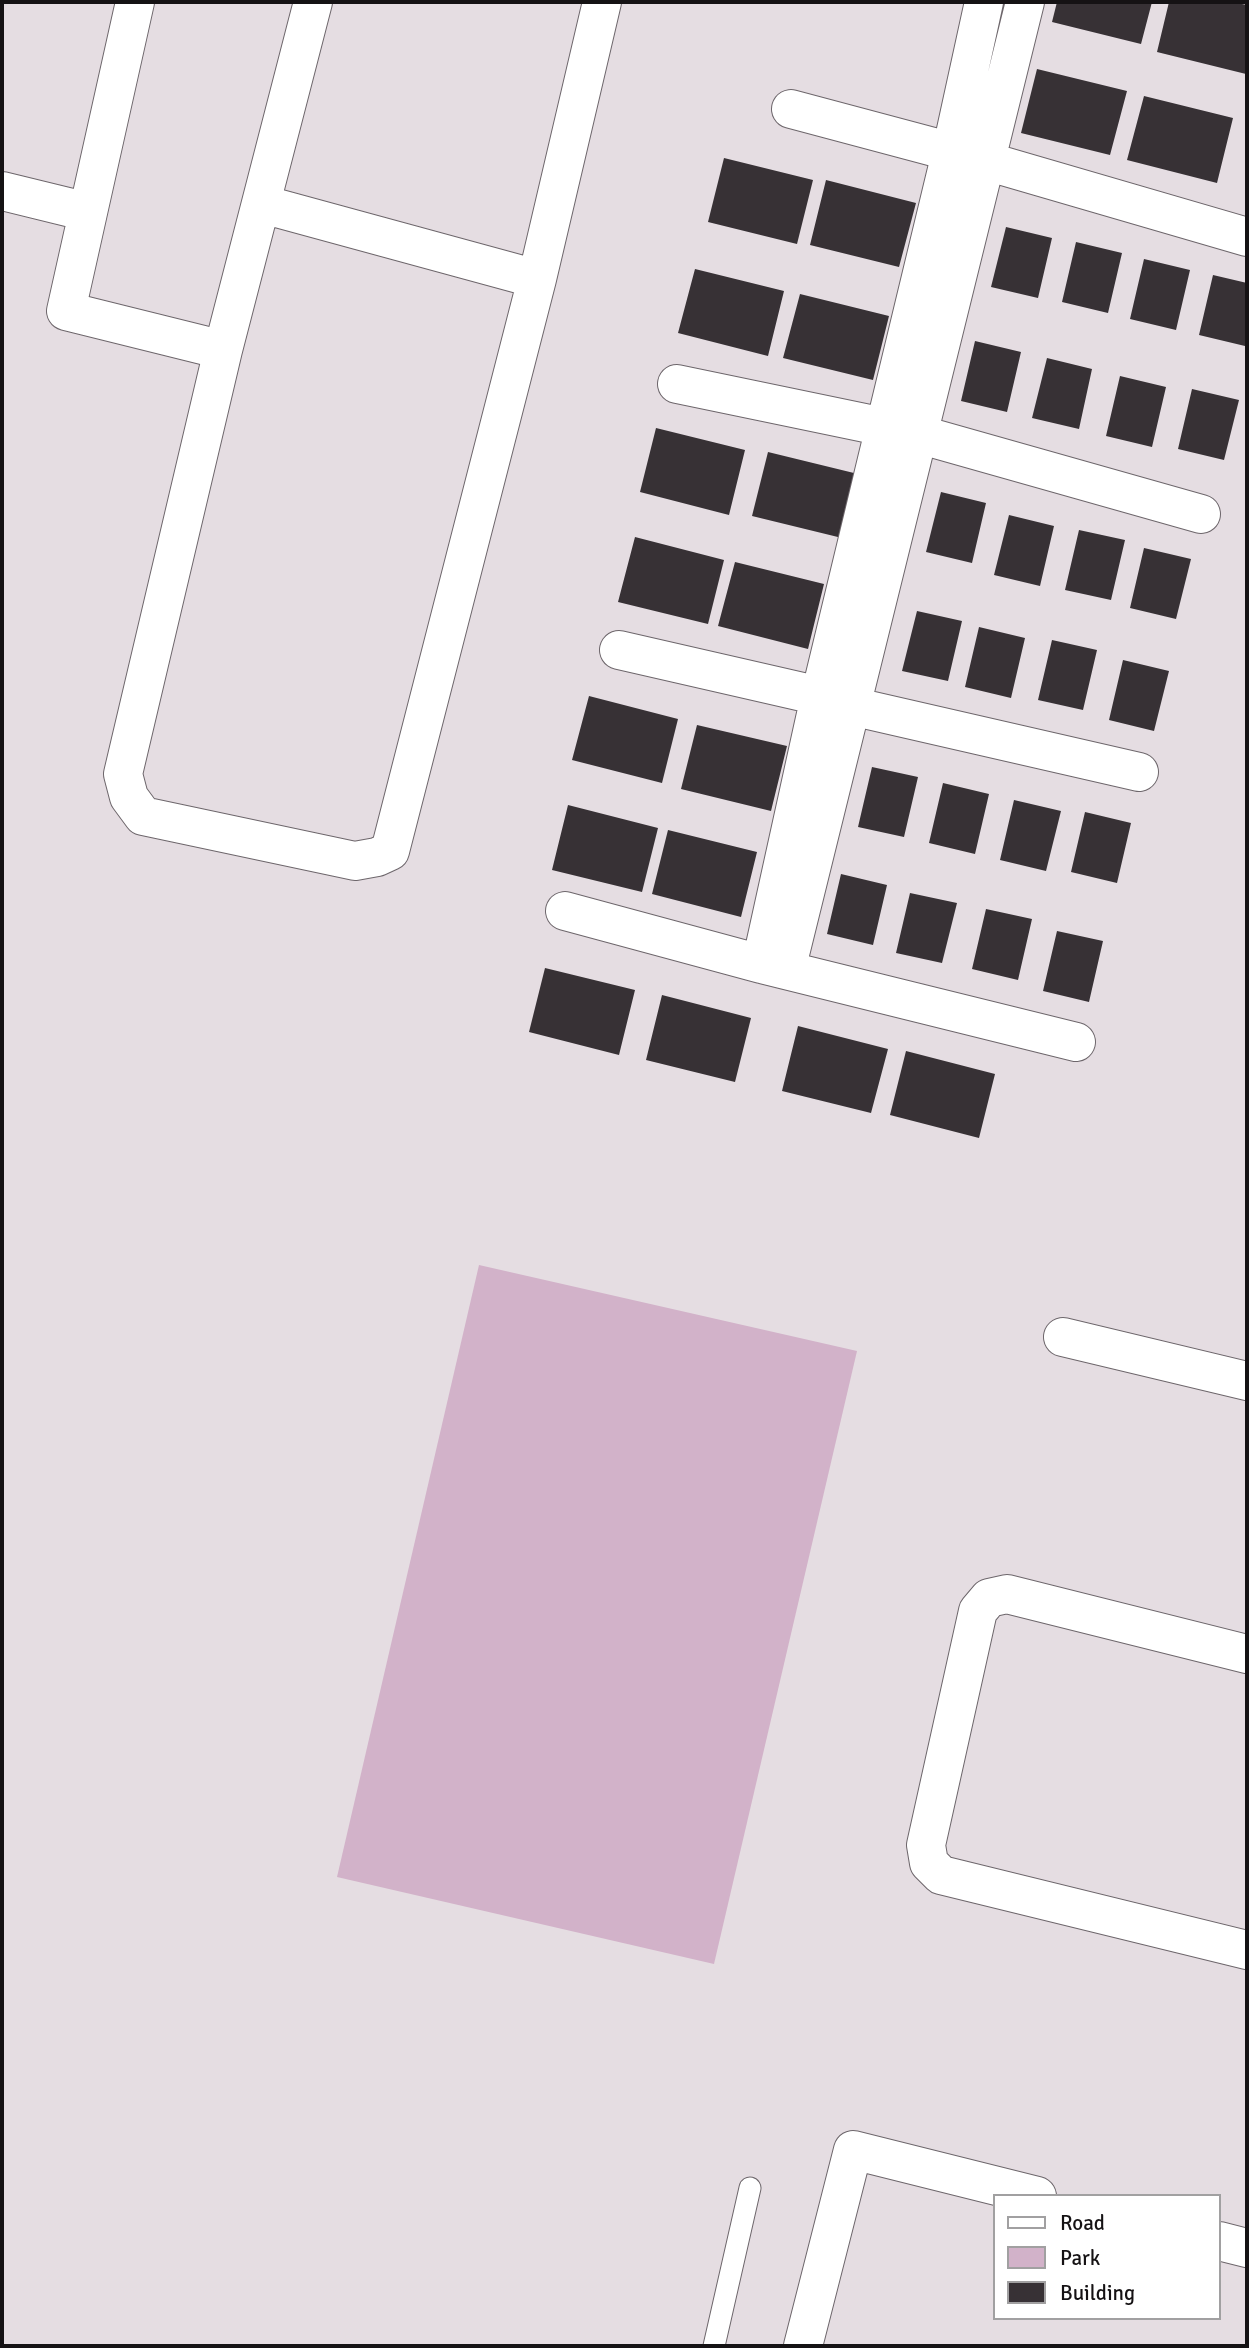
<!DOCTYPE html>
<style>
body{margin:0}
#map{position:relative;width:1249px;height:2348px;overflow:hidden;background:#e5dde2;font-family:Signika,sans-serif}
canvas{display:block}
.frame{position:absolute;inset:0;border:4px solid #151214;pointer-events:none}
.legend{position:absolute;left:993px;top:2194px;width:228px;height:126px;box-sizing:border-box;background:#fff;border:2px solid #a1a0a1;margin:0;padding:9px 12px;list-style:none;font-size:21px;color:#151214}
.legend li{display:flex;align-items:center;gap:14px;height:35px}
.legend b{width:35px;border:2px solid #a1a0a1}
</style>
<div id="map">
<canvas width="1249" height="2348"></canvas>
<div class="frame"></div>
<ul class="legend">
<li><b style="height:9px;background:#fff"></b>Road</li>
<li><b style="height:19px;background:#d2b2c9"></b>Park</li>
<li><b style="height:19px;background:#373135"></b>Building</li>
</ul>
</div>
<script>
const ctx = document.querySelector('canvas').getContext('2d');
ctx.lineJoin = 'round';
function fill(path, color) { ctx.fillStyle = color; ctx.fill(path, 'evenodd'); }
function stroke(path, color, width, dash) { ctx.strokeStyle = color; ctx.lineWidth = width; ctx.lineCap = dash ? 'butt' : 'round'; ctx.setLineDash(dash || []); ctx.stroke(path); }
fill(new Path2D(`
 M479 1265 857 1351 714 1964 337 1877Z`), '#d2b2c9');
fill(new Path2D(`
 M1057 2H1152L1141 44 1052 22Z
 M1169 2H1232L1247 5 1246 74 1157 52Z
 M1037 69 1127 91 1110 155 1021 133Z
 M1144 96 1233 118 1217 183 1127 160Z
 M724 158 813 180 797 244 708 222Z
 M826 180 916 203 899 267 810 245Z
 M1006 227 1052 238 1038 298 991 287Z
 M1076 242 1122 253 1108 313 1062 302Z
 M1144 259 1190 270 1176 330 1130 319Z
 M695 269 784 291 768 356 678 333Z
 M1213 275 1247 283V337L1245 346 1199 335Z
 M800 294 889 316 873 380 783 358Z
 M975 341 1021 352 1007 412 961 401Z
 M1047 358 1092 369 1079 429 1032 418Z
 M1120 376 1166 387 1152 447 1106 436Z
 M1192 389 1239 400 1224 460 1178 449Z
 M656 428 745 450 729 515 640 492Z
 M768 452 858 474 842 538 752 516Z
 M941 492 986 503 972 563 926 552Z
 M1009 515 1054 526 1040 586 994 575Z
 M1079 530 1125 540 1111 600 1065 590Z
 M635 537 724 560 708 624 618 602Z
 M1144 548 1191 559 1176 619 1130 608Z
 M735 562 824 584 808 649 718 626Z
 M917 611 962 621 948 681 902 671Z
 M979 627 1025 638 1011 698 965 687Z
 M1052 640 1097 650 1083 710 1038 700Z
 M1123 660 1169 671 1154 731 1109 720Z
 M589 696 678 719 662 783 572 760Z
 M697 725 787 746 771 811 681 789Z
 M872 767 918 777 904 837 858 827Z
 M943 783 989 794 975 854 929 843Z
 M1014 800 1061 811 1046 871 1000 860Z
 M568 805 658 828 642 892 552 870Z
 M1085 812 1131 823 1117 883 1071 872Z
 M668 830 757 852 741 917 652 894Z
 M841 874 887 885 873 945 827 934Z
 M910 893 957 903 942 963 896 953Z
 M986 909 1032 919 1018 980 972 969Z
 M1057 931 1103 941 1089 1002 1043 991Z
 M545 968 635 990 619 1055 529 1032Z
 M662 995 751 1018 735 1082 646 1060Z
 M798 1026 888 1049 871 1113 782 1091Z
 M906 1051 995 1074 979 1138 890 1115Z`), '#373135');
const lane = new Path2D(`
 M714 2346 750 2188`);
const street = new Path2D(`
 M135 2 66 311 223 350
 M313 2 223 350 123 774 129 797 143 816 355 861 377 857 390 851 537 279 602 2
 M791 109 986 161 1247 237
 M2 191 88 212
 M262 204 537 279
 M677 384 918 434 1201 514
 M619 650 820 696 851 706 1139 772
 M565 911 761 964 1076 1042
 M761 964 820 696 951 153 984 2
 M786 970 1025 2
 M1063 1337 1247 1381
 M1247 1654 1007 1594 989 1598 978 1611 926 1845 929 1863 941 1875 1247 1950
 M1219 2241 1247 2248
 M803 2346 853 2150 1037 2196`);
stroke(lane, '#6d666b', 23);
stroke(street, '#6d666b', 40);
stroke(lane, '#fff', 21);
stroke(street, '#fff', 38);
</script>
